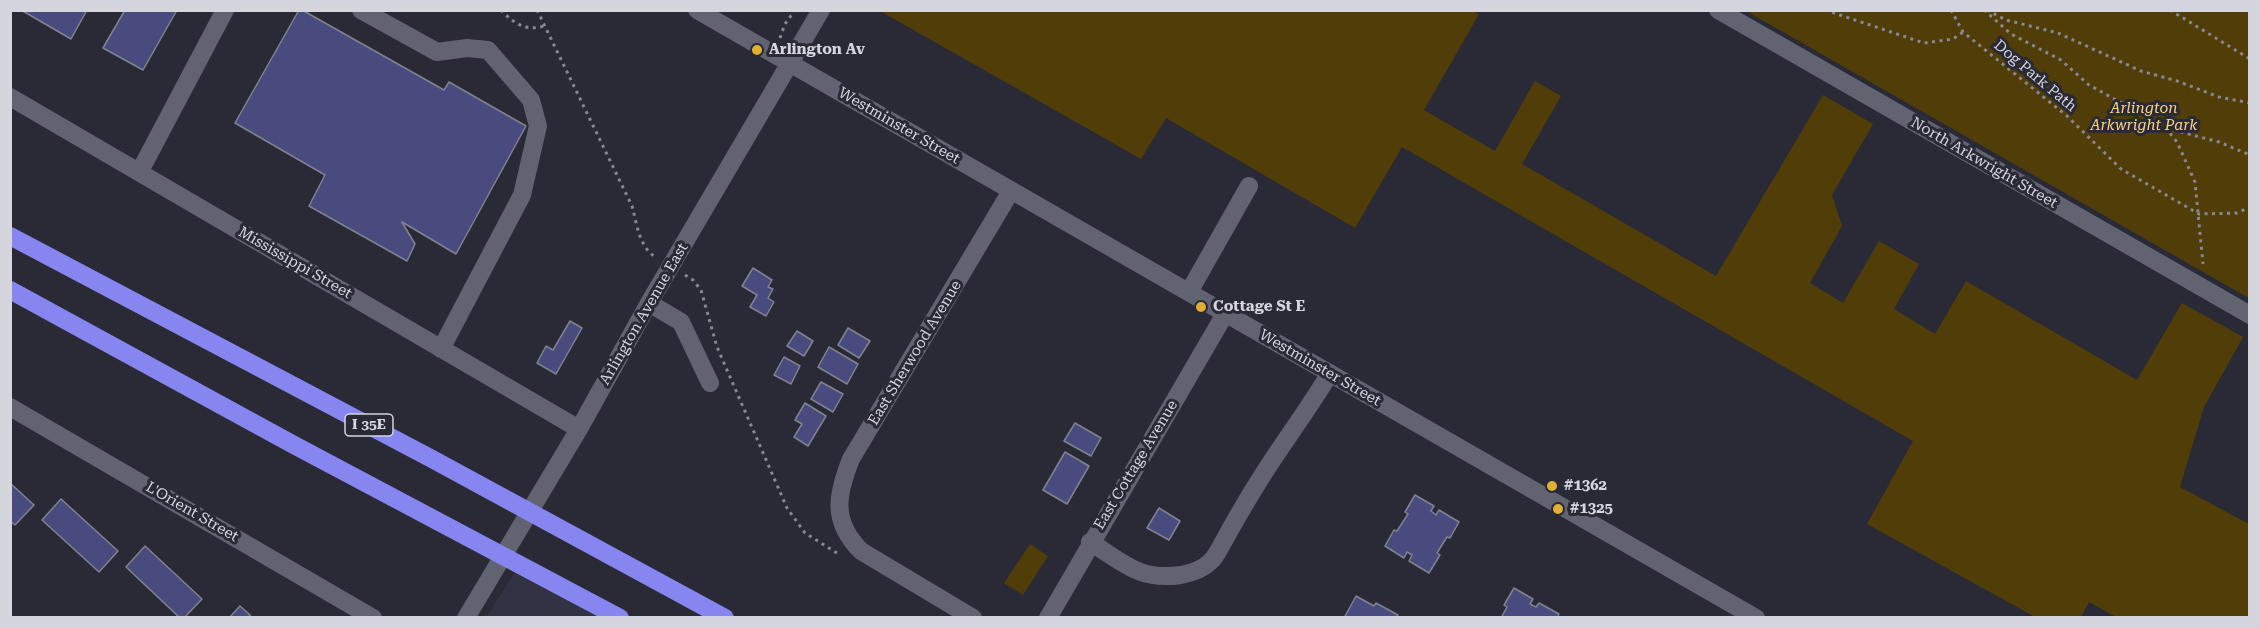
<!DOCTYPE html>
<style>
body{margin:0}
#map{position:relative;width:2260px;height:628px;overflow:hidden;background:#292a36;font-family:"Roboto Serif",serif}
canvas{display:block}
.frame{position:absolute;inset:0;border:12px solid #d4d5dd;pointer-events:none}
</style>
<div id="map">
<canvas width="2260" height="628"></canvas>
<div class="frame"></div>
</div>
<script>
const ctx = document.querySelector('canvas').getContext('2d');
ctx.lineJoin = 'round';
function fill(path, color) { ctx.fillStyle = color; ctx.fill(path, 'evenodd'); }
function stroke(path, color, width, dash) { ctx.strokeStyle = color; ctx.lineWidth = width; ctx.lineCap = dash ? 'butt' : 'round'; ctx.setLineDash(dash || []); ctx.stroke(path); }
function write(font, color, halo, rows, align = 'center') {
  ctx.font = font + ' "Roboto Serif",serif'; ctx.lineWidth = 6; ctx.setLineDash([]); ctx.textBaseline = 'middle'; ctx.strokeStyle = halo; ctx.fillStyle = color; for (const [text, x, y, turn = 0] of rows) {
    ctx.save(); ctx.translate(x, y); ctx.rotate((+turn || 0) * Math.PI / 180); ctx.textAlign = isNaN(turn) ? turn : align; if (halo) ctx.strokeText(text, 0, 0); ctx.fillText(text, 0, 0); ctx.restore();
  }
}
fill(new Path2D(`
 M515 573 600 617H486Z`), '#313244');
fill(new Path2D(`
 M880 11H1473L1479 14 1424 110 1495 151 1535 81 1561 96 1522 164 1716 276 1823 95 1873 124 1832 195 1842 226 1810 283 1843 303 1879 241 1919 264 1894 309 1935 334 1966 281 2137 380 2182 303 2243 337 2204 407 2180 487 2249 524V617H2116L2089 602 2081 617H2035L1867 524 1913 441 1402 147 1355 228 1166 118 1141 159Z
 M1746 11H2249V296L2247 297Z
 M1030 544 1048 556 1023 595 1004 583Z`), '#513d08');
const building = new Path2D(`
 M21 10H87L71 39Z
 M125 10H177L143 70 103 48Z
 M299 10H302L444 90 449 82 526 126 456 254 402 222 415 244 407 261 309 206 325 175 235 123Z
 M753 268 772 280 768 287 773 289 768 298 774 302 766 316 750 307 757 295 742 286Z
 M570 321 582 328 556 374 537 363 546 346 553 350Z
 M848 328 870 341 859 358 838 345Z
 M797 331 813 341 804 356 787 346Z
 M829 347 858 364 847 384 818 367Z
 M784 357 800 366 791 384 774 375Z
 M821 382 843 394 833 412 811 399Z
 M805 403 826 416 808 446 794 437 802 424 795 420Z
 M1075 423 1101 438 1091 456 1064 441Z
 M1065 452 1089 466 1067 504 1043 490Z
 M10 483 34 505 15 525 10 521Z
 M1415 495 1434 506 1431 511 1436 515 1439 510 1459 522 1450 538 1447 537 1437 553 1440 555 1429 573 1409 561 1412 555 1407 552 1404 558 1385 546 1394 530 1397 531 1408 514 1405 512Z
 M61 499 118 551 99 572 42 520Z
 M1159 508 1180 521 1169 540 1147 528Z
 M145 546 202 599 184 618H180L126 567Z
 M1514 588 1533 599 1530 604 1536 607 1539 603 1559 614 1557 618H1501L1507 607 1504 605Z
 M1356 596 1374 606 1376 603 1398 615 1396 618H1344Z
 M240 606 249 614 252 618H229Z`);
fill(building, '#494a7d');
stroke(building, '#818290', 1.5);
stroke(new Path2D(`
 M501 10C513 23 528 33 546 25
 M537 10 632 206C637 224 639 248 657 258
 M1825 10 1924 43 1953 39 1963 32
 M1951 10 1963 32 2067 116 2121 169 2199 214 2237 213 2250 207
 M1984 10 2011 34 2061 60 2089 85 2165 127 2177 142 2195 182 2203 264
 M1987 10 2006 20 2058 33 2141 71 2177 81 2219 97 2250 103
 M2170 10 2250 59
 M780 38 785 24 795 10
 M2166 128 2219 142 2250 155
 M685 275 693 280 701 290 717 347 787 508 805 533 840 555`), '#878891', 3, [3, 4.5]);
stroke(new Path2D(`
 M361 10 437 52 467 48 488 50 531 100 538 126 522 195 441 349
 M697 10 1756 618
 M1718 10 2250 315
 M10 97 579 429
 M140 171 225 10
 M1189 292 1249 186
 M649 303 681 322 710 383
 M10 407 373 618
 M1090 542C1124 563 1139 581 1181 575 1191 573 1203 569 1210 562 1217 556 1220 547 1225 539 1235 520 1246 502 1257 484 1280 446 1307 412 1330 373
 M466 618 579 429 649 303 821 10
 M973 618 861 551C831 521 837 494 851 459L1011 191
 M1048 618 1225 314`), '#626370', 18);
stroke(new Path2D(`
 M10 236 434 460 725 618
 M10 290 294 445 620 618`), '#8786f1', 18);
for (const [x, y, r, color] of [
 [757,50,6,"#e1af34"],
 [1201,307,6,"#e1af34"],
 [1552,486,6,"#e1af34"],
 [1558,509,6,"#e1af34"]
]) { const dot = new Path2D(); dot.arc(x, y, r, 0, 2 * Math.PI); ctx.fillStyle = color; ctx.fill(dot); stroke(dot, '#292a36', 2); }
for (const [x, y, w] of [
 [369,425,48]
]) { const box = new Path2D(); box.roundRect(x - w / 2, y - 11, w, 22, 4.5); ctx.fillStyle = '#292a36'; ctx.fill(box); stroke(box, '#d4d5dd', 1.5); }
write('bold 14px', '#d4d5dd', null, [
 ["I 35E",369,425]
]);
write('bold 15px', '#d4d5dd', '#292a36', [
 ["Arlington Av",769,50],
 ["Cottage St E",1213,307],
 ["#1362",1564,486],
 ["#1325",1570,509]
], 'left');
write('15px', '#d4d5dd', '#292a36', [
 ["Dog Park Path",2035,76,40],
 ["Westminster Street",899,126,30],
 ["North Arkwright Street",1984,163,30],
 ["Mississippi Street",295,263,30],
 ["Arlington Avenue East",644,314,-60],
 ["East Sherwood Avenue",915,353,-59],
 ["Westminster Street",1320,368,30],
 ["East Cottage Avenue",1136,465,-59],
 ["L'Orient Street",192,512,30]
]);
write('italic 15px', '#fcd47e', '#292a36', [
 ["Arlington",2144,109],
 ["Arkwright Park",2144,126]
]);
</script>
